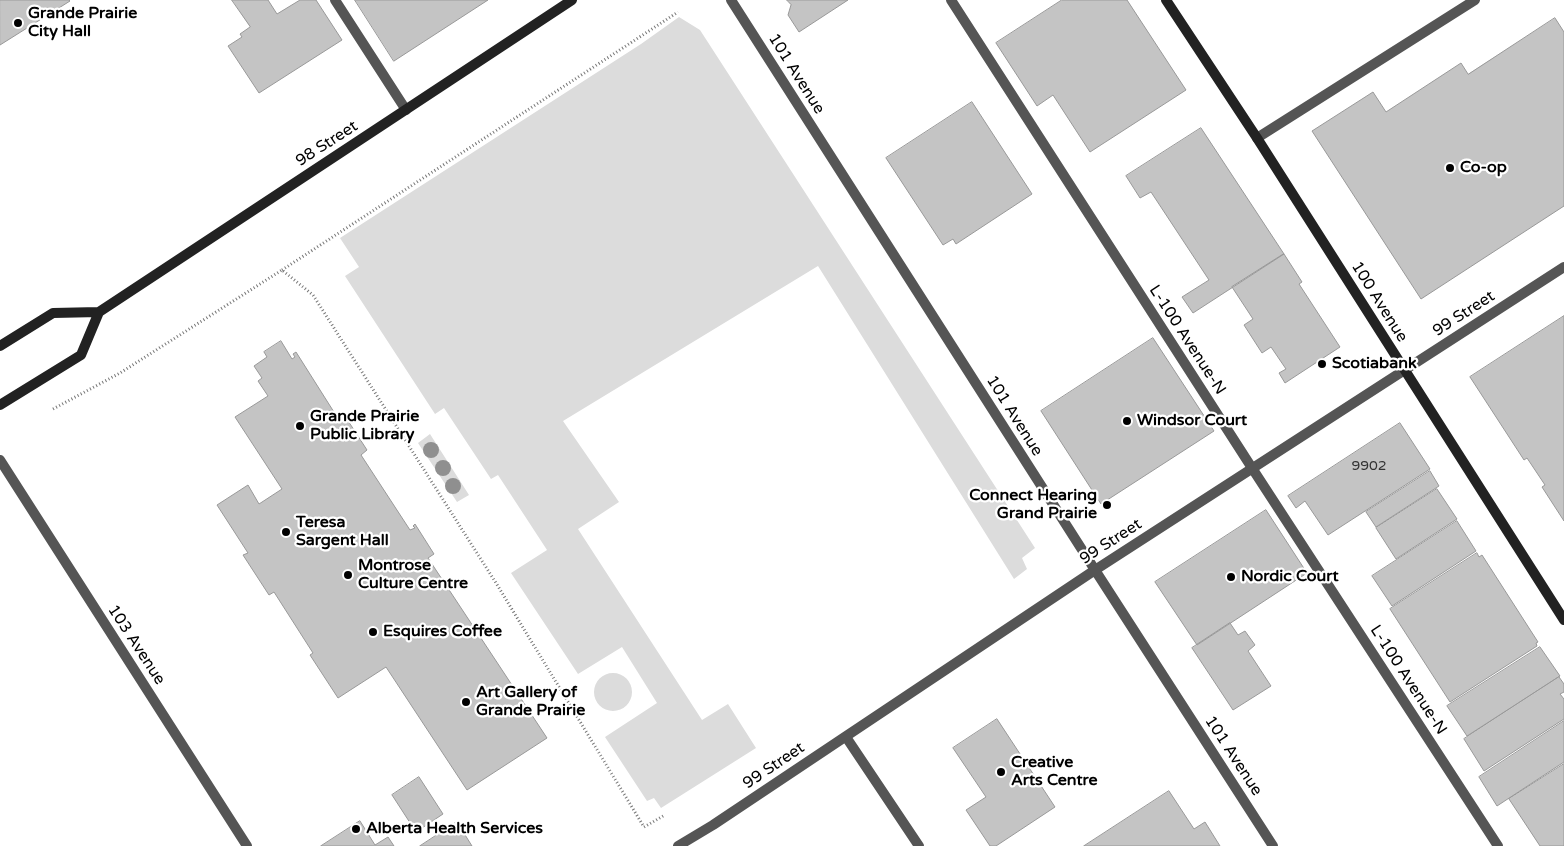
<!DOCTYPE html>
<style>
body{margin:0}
canvas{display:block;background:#fff}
</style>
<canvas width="1564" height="846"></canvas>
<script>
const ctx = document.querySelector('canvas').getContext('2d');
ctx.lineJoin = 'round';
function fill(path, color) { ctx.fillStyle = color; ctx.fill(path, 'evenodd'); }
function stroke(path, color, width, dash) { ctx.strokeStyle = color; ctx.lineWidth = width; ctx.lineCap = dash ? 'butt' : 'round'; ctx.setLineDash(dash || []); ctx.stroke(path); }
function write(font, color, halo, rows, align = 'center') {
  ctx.font = font + ' "Varela Round",sans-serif'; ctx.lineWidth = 4.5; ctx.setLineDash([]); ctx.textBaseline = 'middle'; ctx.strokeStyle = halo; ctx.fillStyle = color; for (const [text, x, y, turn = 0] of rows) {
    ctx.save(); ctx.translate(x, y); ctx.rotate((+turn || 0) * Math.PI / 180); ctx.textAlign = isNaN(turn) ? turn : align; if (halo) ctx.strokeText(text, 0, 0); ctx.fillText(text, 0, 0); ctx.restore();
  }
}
fill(new Path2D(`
 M679 17 700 30 1035 548 1022 558 1027 569 1014 579 818 266 563 421 619 502 578 529 702 720 728 704 756 748 661 808 654 798 647 801 605 737 657 703 622 647 578 674 511 573 547 550 498 475 491 479 444 408 435 414 345 276 359 267 340 238 641 44Z
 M430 434 469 495 457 502 418 443Z
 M594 692a19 19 0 1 1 38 0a19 19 0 1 1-38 0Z`), '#dcdcdc');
const building = new Path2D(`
 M0 0H69L70 1 0 45Z
 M232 0H268L277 14 300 0H316L342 40 259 93 228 46 242 37 240 34 250 27Z
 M355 0H488L394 61Z
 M787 0H848L799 32 788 15 791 5Z
 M1062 0H1127L1186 90 1090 152 1053 95 1037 106 996 43Z
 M1555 18 1564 32V206L1421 299 1312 131 1373 92 1386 112 1461 63 1468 74Z
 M972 102 1032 194 956 244 953 239 943 245 886 158Z
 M1201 128 1284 254 1193 313 1182 297 1209 280 1151 192 1140 198 1126 176Z
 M1284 254 1302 282 1299 284 1340 347 1285 383 1279 373 1286 369 1271 347 1262 353 1244 325 1253 319 1232 287Z
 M1564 316V521L1542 487 1545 485 1527 458 1524 460 1470 377Z
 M1153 338 1214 431 1101 504 1041 411Z
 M281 341 292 359 295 357 293 354 296 352 339 420 343 417 342 414 343 413 367 450 361 455 410 530 415 528 413 526 415 524 434 554 428 558 547 738 467 790 386 667 338 698 310 655 313 653 274 592 269 595 243 555 248 553 217 505 248 485 259 504 282 489 235 417 268 396 258 381 262 378 254 366 267 357 264 352Z
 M1400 423 1430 469 1328 535 1305 501 1296 508 1288 496Z
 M1430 471 1439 486 1376 527 1366 512Z
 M1437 489 1457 519 1396 559 1376 528Z
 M1266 510 1307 573 1197 645 1155 582Z
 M1457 521 1476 551 1392 606 1372 576Z
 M1477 553 1479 557 1482 555 1538 642 1536 643 1537 646 1450 702 1390 609Z
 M1230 623 1238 635 1245 631 1255 645 1248 651 1271 686 1233 710 1192 648Z
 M1540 647 1560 676 1467 736 1447 706Z
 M1559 677 1564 684V692L1560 694 1564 699V719L1484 771 1464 739Z
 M997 719 1055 807 996 846H990L966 810 986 797 953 748Z
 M1564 721V762L1497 806 1479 777Z
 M1564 764V846H1540L1509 799Z
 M419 777 443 814 416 832 392 795Z
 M1169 791 1194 829 1205 822 1220 846H1084Z
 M360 821 375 845 388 837 394 846H321Z
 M457 822 472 846H420Z`);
fill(building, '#c4c4c4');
stroke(building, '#999', 1);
stroke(new Path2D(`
 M282 270 678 12
 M53 409 120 373 282 270 313 295 496 583 644 827 665 815`), '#777', 3, [1, 2.5]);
stroke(new Path2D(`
 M335 0 406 110
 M951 0 1252 468 1498 846
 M1257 138 1475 0
 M846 737 919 846`), '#555', 10);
stroke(new Path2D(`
 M1095 570 1564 267`), '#555', 10);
stroke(new Path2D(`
 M731 0 1095 570 1273 846
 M0 460 247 846
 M678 846 713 825 1095 570`), '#555', 10);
stroke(new Path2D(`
 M1166 0 1257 138 1564 620
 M0 346 53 313 99 312 572 0
 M0 405 81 355 99 312`), '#222', 10);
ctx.fillStyle = '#8f8f8f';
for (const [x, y] of [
 [431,450],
 [443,468],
 [453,486]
]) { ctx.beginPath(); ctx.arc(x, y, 8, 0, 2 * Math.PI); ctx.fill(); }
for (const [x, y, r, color] of [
 [18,23,5,"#000"],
 [1450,168,5,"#000"],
 [1322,364,5,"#000"],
 [1127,421,5,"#000"],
 [300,426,5,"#000"],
 [1107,505,5,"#000"],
 [286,532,5,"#000"],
 [348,575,5,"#000"],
 [1231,577,5,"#000"],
 [373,632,5,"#000"],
 [466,702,5,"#000"],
 [1001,772,5,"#000"],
 [356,829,5,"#000"]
]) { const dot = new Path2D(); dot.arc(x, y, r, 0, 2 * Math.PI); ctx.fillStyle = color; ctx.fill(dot); stroke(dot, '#fff', 2); }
write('14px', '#313131', null, [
 ["9902",1369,466]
]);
write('bold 16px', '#000', '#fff', [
 ["Grande Prairie",28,14],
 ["City Hall",28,32],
 ["Co-op",1460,168],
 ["Scotiabank",1332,364],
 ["Grande Prairie",310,417],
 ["Public Library",310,435],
 ["Windsor Court",1137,421],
 ["Connect Hearing",1097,496,"right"],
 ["Grand Prairie",1097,514,"right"],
 ["Teresa",296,523],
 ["Sargent Hall",296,541],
 ["Montrose",358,566],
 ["Culture Centre",358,584],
 ["Nordic Court",1241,577],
 ["Esquires Coffee",383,632],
 ["Art Gallery of",476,693],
 ["Grande Prairie",476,711],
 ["Creative",1011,763],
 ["Arts Centre",1011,781],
 ["Alberta Health Services",366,829]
], 'left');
write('16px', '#000', '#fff', [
 ["101 Avenue",796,74,58],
 ["98 Street",327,144,-33],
 ["100 Avenue",1379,302,58],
 ["99 Street",1464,314,-33],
 ["L-100 Avenue-N",1187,340,57],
 ["101 Avenue",1014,416,58],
 ["99 Street",1111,542,-33],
 ["103 Avenue",136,645,57],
 ["L-100 Avenue-N",1408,680,57],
 ["101 Avenue",1233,756,57],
 ["99 Street",774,766,-34]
]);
</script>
